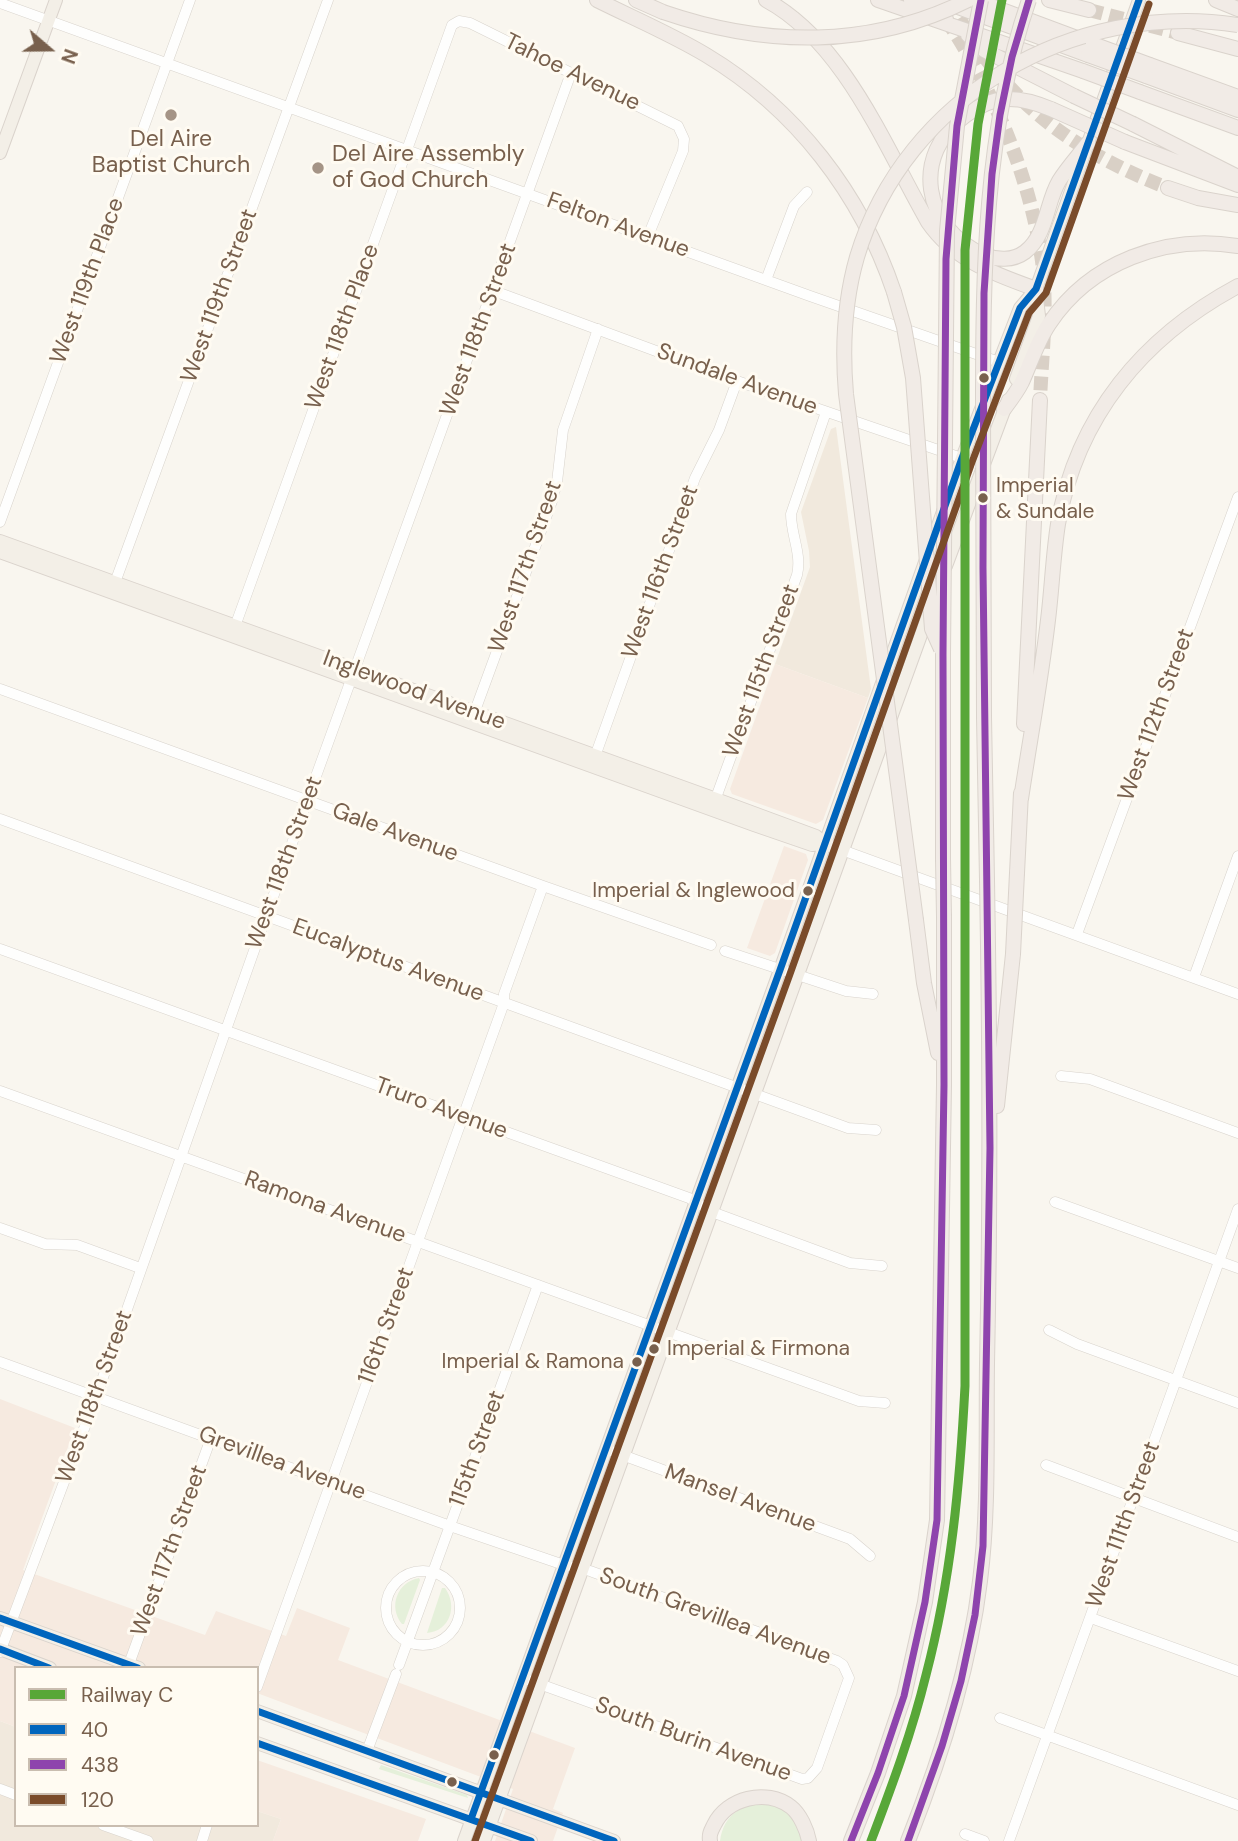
<!DOCTYPE html>
<style>
body{margin:0}
#map{position:relative;width:1238px;height:1841px;overflow:hidden;background:#f9f6ef;font-family:"DM Sans",sans-serif}
canvas{display:block}
.legend{position:absolute;left:14px;top:1666px;width:245px;height:161px;box-sizing:border-box;background:#fffbf2;border:2px solid #c9bdb0;margin:0;padding:9px 12px;list-style:none;font-size:21px;color:#78604d}
.legend li{display:flex;align-items:center;gap:14px;height:35px}
.legend b{width:35px;border:2px solid #c9bdb0}
.north{position:absolute;left:14px;top:14px;width:70px;height:70px;-webkit-text-stroke:5px #fffbf2;paint-order:stroke;rotate:110deg;font-size:19px;font-weight:700;line-height:28px;text-align:center;color:#78604d}
.north::after{content:'';display:block;margin:auto;width:24px;height:32px;background:#78604d;clip-path:polygon(50% 0,100% 100%,50% 72%,0 100%)}
</style>
<div id="map">
<canvas width="1238" height="1841"></canvas>
<ul class="legend">
<li><b style="height:9px;background:#58a738"></b>Railway C</li>
<li><b style="height:9px;background:#0065bd"></b>40</li>
<li><b style="height:9px;background:#8e44ad"></b>438</li>
<li><b style="height:9px;background:#7a4b2a"></b>120</li>
</ul>
<div class="north">N</div>
</div>
<script>
const ctx = document.querySelector('canvas').getContext('2d');
ctx.lineJoin = 'round';
function fill(path, color) { ctx.fillStyle = color; ctx.fill(path, 'evenodd'); }
function stroke(path, color, width, dash) { ctx.strokeStyle = color; ctx.lineWidth = width; ctx.lineCap = dash ? 'butt' : 'round'; ctx.setLineDash(dash || []); ctx.stroke(path); }
function write(font, color, halo, rows, align = 'center') {
  ctx.font = font + ' "DM Sans",sans-serif'; ctx.lineWidth = 6; ctx.setLineDash([]); ctx.textBaseline = 'middle'; ctx.strokeStyle = halo; ctx.fillStyle = color; for (const [text, x, y, turn = 0] of rows) {
    ctx.save(); ctx.translate(x, y); ctx.rotate((+turn || 0) * Math.PI / 180); ctx.textAlign = isNaN(turn) ? turn : align; if (halo) ctx.strokeText(text, 0, 0); ctx.fillText(text, 0, 0); ctx.restore();
  }
}
fill(new Path2D(`
 M836 427 871 689 868 698 775 664 810 567 809 551 801 512 831 429Z
 M0 1721 16 1727V1825H257V1811L281 1819 273 1841H0Z`), '#f1e9dd');
fill(new Path2D(`
 M775 664 868 698 823 820 816 824 732 794 730 789Z
 M784 846 806 854 808 860 775 953 770 956 747 948Z
 M0 1399 75 1428 23 1570 205 1635 216 1611 286 1636 297 1608 350 1628 338 1660 575 1748 553 1809 563 1813 553 1841H495L513 1789 257 1693V1668H16V1727L0 1721Z
 M257 1760 426 1819 418 1841H273L281 1819 257 1811Z`), '#f6eae0');
fill(new Path2D(`
 M419 1578 420 1580 404 1624H402C388 1607 397 1582 419 1578Z
 M442 1588H445C458 1606 450 1631 427 1633Z
 M381 1765 467 1795 468 1798 379 1769Z
 M767 1802C791 1813 795 1817 805 1841H720C724 1813 742 1805 767 1802Z`), '#e5f0da');
stroke(new Path2D(`
 M949 0C1000 97 1067 149 1168 188
 M1089 10 1178 33
 M946 19C993 89 1030 176 1042 261 1048 307 1042 354 1040 400`), '#d9d0c6', 14, [14, 7]);
const minor = new Path2D(`
 M0 3 810 296 999 362
 M766 280 794 206 807 192
 M494 291 737 381 982 465
 M0 522 190 0
 M113 588 328 0
 M233 632 452 25 459 21 470 23 678 126 684 139 683 151 648 236
 M0 689 543 886 711 945
 M472 719 552 501 557 482 563 430 598 329
 M593 762 695 478 719 430 737 381
 M713 806 797 575C802 554 791 535 791 514L826 412
 M0 819 848 1128 876 1130
 M842 850 1238 994
 M1077 934 1238 497
 M0 949 689 1198 712 1212 850 1263 882 1266
 M725 951 846 991 873 994
 M1194 977 1238 856
 M1061 1076 1090 1079 1238 1133
 M0 1091 859 1401 885 1403
 M1055 1202 1238 1268
 M0 1228 45 1244 77 1245 140 1268
 M1049 1330 1077 1344 1238 1403
 M0 1362 450 1526 564 1565 590 1571 837 1661 843 1665 849 1678 817 1768 808 1778 802 1779 523 1678
 M606 1449 850 1539 870 1556
 M1046 1465 1238 1537
 M386 1608a37 37 0 1 1 74 0a37 37 0 1 1-74 0Z
 M1091 1618 1238 1671
 M0 1652 96 1397 307 801 571 73
 M129 1664 211 1438
 M399 1665 538 1285
 M257 1687 504 1003V994L543 886
 M1000 1718 1238 1805
 M367 1751 396 1674
 M0 1789 16 1795
 M103 1825 148 1841
 M965 1834 984 1841
 M202 1841 207 1825
 M1009 1841 1238 1209`);
const major = new Path2D(`
 M0 153 56 0
 M1016 379 1039 316 1036 289
 M0 541 716 799 816 836 825 844 842 850
 M0 552 754 825 812 845 825 844
 M946 566 1008 400
 M0 1618 139 1668
 M0 1649 50 1668
 M257 1711 614 1841
 M257 1743 531 1841
 M464 1841 780 970 962 458 1020 308 1036 289 1139 0
 M484 1841 930 610`);
const highway = new Path2D(`
 M597 0C633 18 671 34 706 55 796 109 861 194 894 292
 M636 0 663 12
 M766 0C844 42 885 147 928 222 954 260 994 274 1036 289
 M878 0 1083 71
 M911 0 937 9 946 19
 M939 0 1088 55
 M975 0 1085 41
 M1049 0 1089 10
 M1216 0 1238 9
 M1178 33 1238 49
 M968 35 984 50 1074 96
 M1150 65 1238 97
 M1146 76 1238 110
 M1140 92 1238 128
 M1051 109C1037 103 1021 98 1005 99 991 100 977 107 966 115 910 154 923 229 984 255 997 260 1013 261 1025 252 1047 235 1046 203 1059 181 1067 168 1079 155 1088 143
 M1133 124 1238 177
 M1125 142 1238 185
 M1168 188 1198 198 1238 205
 M1004 409C1010 401 1017 392 1022 382 1031 362 1037 342 1049 324 1090 262 1166 234 1238 246
 M943 654V859
 M984 717 987 880
 M1024 724 1040 400
 M1021 799C1030 739 1041 680 1048 620 1052 588 1053 556 1058 524 1077 416 1143 337 1238 286
 M1017 873 1021 793
 M916 920 924 983 938 1053
 M997 1106 1013 954
 M710 1841C709 1834 711 1831 714 1825 727 1798 766 1788 791 1807 800 1814 807 1830 809 1841
 M851 1841 878 1773 904 1696 925 1602 937 1520 944 1085V917
 M908 1841C941 1758 969 1671 980 1581 989 1510 986 1436 987 1364 990 1225 990 1085 988 946`);
stroke(minor, '#d8d3cc', 11);
stroke(major, '#dad3cc', 14);
stroke(highway, '#dad3cc', 16);
stroke(minor, '#fefefd', 10);
stroke(major, '#f3efe7', 12);
stroke(highway, '#f1ebe6', 14);
const highwayBridge = new Path2D(`
 M663 12C765 47 870 49 968 0
 M1093 44 1150 65
 M1088 55 1146 76
 M1083 71 1140 92
 M1074 96 1133 124
 M1051 109 1125 142
 M894 292 904 327 913 378 932 629 941 649
 M943 654 947 231 957 126 981 0
 M984 717C983 615 983 512 983 409 983 273 984 130 1029 0
 M943 859 944 917
 M987 880 988 946
 M916 920 846 394C842 347 844 302 857 257 905 97 1073 0 1238 25
 M1013 954 1017 873`);
stroke(highwayBridge, '#dad3cc', 16, []);
stroke(highwayBridge, '#f1ebe6', 14);
stroke(new Path2D(`
 M0 1618 138 1668
 M0 1649 49 1668
 M257 1711 614 1841
 M257 1743 531 1841
 M471 1819 780 970 962 458 1020 308 1036 289 1139 0`), '#0065bd', 7);
stroke(new Path2D(`
 M851 1841 878 1773 904 1696 925 1602 937 1520 944 1085 943 654 946 259 957 126 981 0
 M908 1841 942 1746 961 1681 975 1615 983 1546 990 1148 983 568 984 293 992 174 1000 115 1012 57 1029 0`), '#8e44ad', 7);
stroke(new Path2D(`
 M475 1841 790 974 972 462 1029 313 1046 293 1149 4`), '#7a4b2a', 7);
stroke(new Path2D(`
 M871 1841C892 1786 912 1732 926 1675 951 1580 960 1483 965 1386V250L978 124 1002 0`), '#58a738', 9);
for (const [x, y, r, color] of [
 [171,115,7,"#a59486"],
 [318,168,7,"#a59486"],
 [984,378,6,"#78604d"],
 [983,498,6,"#78604d"],
 [808,891,6,"#78604d"],
 [654,1349,6,"#78604d"],
 [637,1362,6,"#78604d"],
 [494,1755,6,"#78604d"],
 [452,1782,6,"#78604d"]
]) { const dot = new Path2D(); dot.arc(x, y, r, 0, 2 * Math.PI); ctx.fillStyle = color; ctx.fill(dot); stroke(dot, '#fffbf2', 2.5); }
write('21px', '#78604d', '#fffbf2', [
 ["Imperial",996,486],
 ["& Sundale",996,512],
 ["Imperial & Inglewood",795,891,"right"],
 ["Imperial & Firmona",667,1349],
 ["Imperial & Ramona",624,1362,"right"]
], 'left');
write('23px', '#78604d', '#fffbf2', [
 ["Tahoe Avenue",572,73,26],
 ["Felton Avenue",618,226,20],
 ["West 119th Place",88,281,-70],
 ["West 119th Street",220,296,-70],
 ["West 118th Place",343,327,-70],
 ["West 118th Street",479,330,-70],
 ["Sundale Avenue",737,380,20],
 ["West 117th Street",526,567,-71],
 ["West 116th Street",661,572,-70],
 ["West 115th Street",762,671,-70],
 ["Inglewood Avenue",414,691,20],
 ["West 112th Street",1157,715,-70],
 ["Gale Avenue",395,833,20],
 ["West 118th Street",285,863,-70],
 ["Eucalyptus Avenue",388,961,20],
 ["Truro Avenue",441,1109,20],
 ["Ramona Avenue",325,1208,20],
 ["116th Street",387,1326,-70],
 ["West 118th Street",95,1397,-70],
 ["115th Street",478,1449,-70],
 ["Grevillea Avenue",282,1464,20],
 ["Mansel Avenue",740,1499,20],
 ["West 111th Street",1124,1525,-70],
 ["West 117th Street",170,1551,-70],
 ["South Grevillea Avenue",715,1617,20],
 ["South Burin Avenue",693,1740,20]
]);
write('23px', '#78604d', '#fffbf2', [
 ["Del Aire",171,140],
 ["Baptist Church",171,166],
 ["Del Aire Assembly",332,155,"left"],
 ["of God Church",332,181,"left"]
]);
</script>
